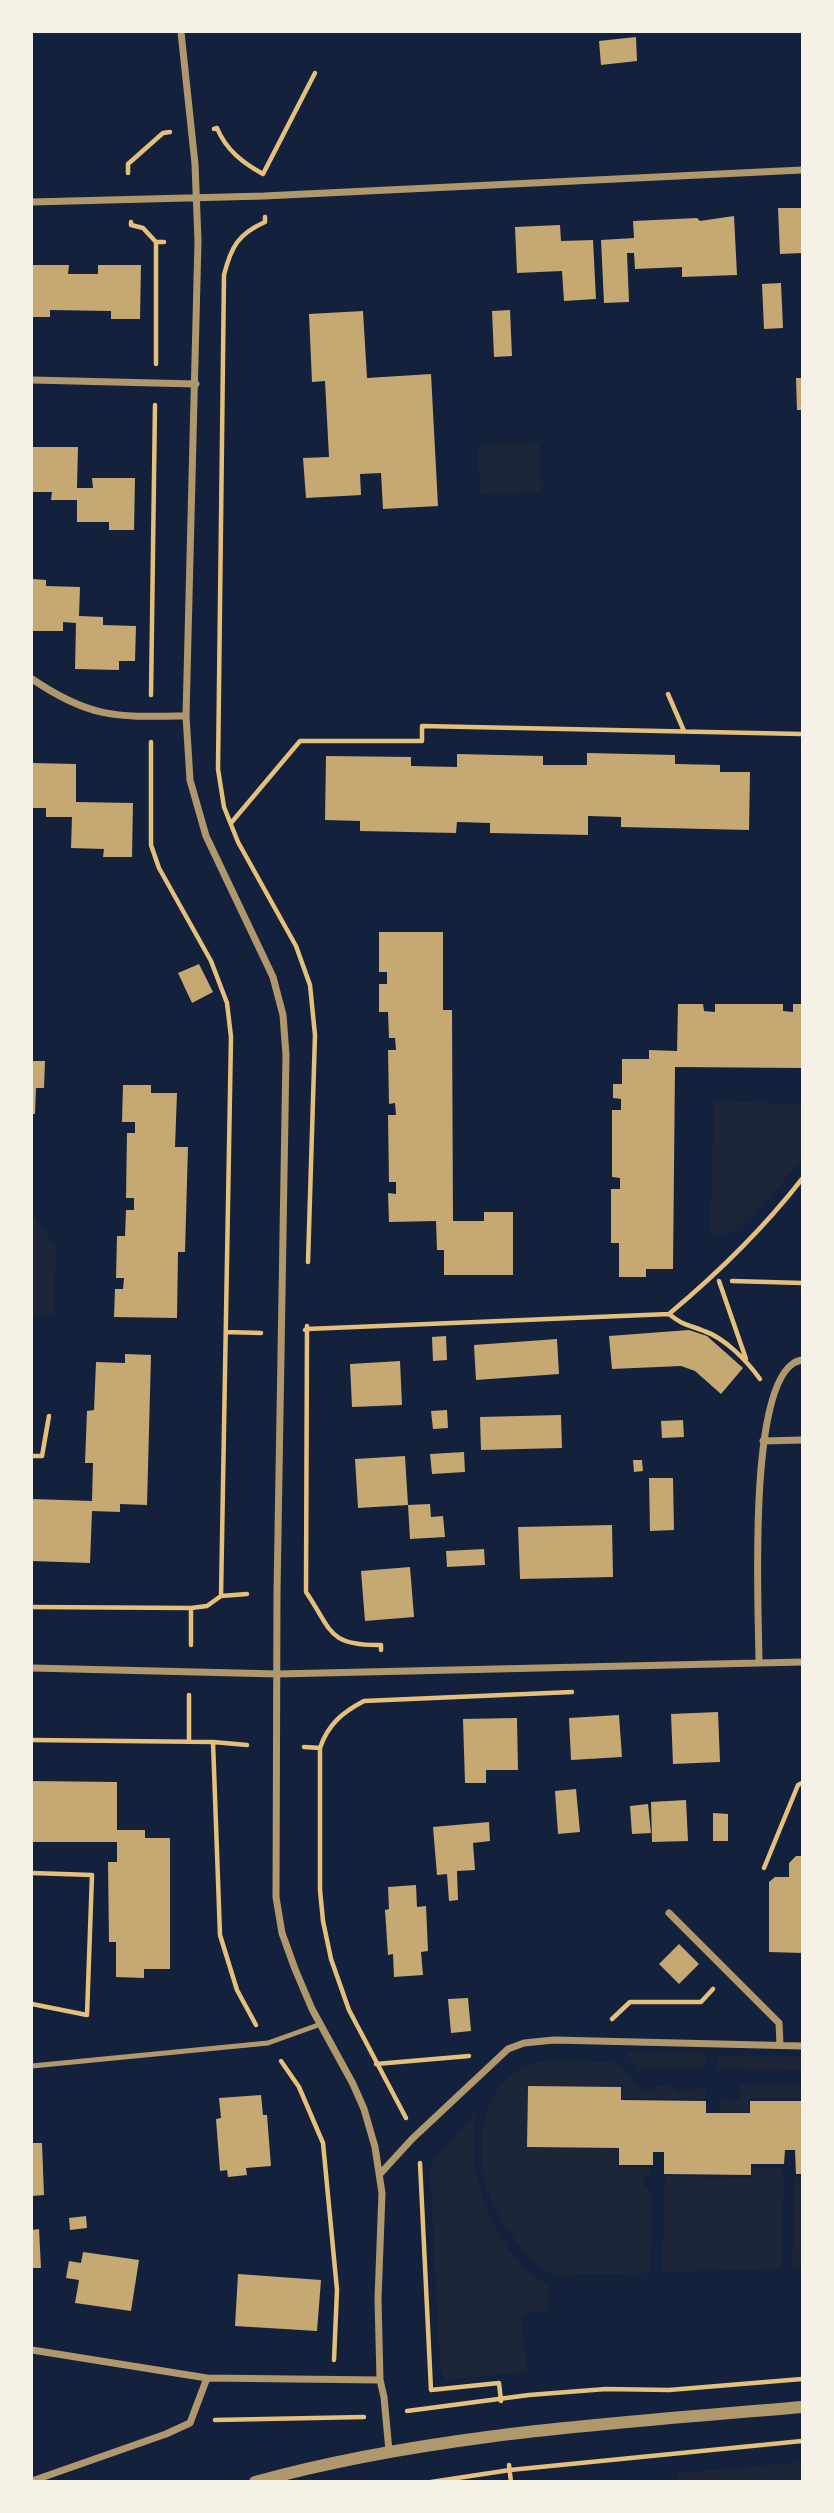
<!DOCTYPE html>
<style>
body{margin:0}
#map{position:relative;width:834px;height:2513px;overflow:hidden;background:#14213d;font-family:"Fira Sans",sans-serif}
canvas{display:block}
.frame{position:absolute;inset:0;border:33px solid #f6f1e7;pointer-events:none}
</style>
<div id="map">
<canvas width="834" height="2513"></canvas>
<div class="frame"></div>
</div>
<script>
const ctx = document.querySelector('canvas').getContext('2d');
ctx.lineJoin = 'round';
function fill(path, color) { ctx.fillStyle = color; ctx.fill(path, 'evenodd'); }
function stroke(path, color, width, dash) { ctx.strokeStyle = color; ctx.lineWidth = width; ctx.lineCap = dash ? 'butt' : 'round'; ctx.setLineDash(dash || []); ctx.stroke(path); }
fill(new Path2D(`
 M539 443 541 492 480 494 478 445Z
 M714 1100 802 1105V1158L780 1185 733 1231 721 1236 710 1235Z
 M32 1213 56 1247 54 1314 32 1316Z
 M628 2052 705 2053V2067H638L629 2057Z
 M716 2055 802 2057V2070L718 2068Z
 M574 2060 617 2063 642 2090 656 2091V2086L673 2087 675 2092C687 2092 693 2087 705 2087V2099L622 2098 621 2086H527V2148L618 2149V2166L650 2167V2176H644V2185L652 2195 651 2273 556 2275C538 2270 528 2257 516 2241 506 2227 495 2211 489 2195 474 2152 479 2087 526 2066 540 2059 559 2061 574 2060Z
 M740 2084 802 2085V2098H749L748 2111H720V2099L739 2100Z
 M476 2114C475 2128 473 2143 474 2158 476 2194 502 2251 531 2274 536 2278 543 2282 549 2286L547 2311 521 2314 527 2372 446 2380 440 2367 430 2169 432 2161Z
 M752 2167H782L781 2174 784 2177 781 2269 662 2272 665 2176 752 2178Z
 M795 2177H802V2268H792Z
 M802 2462V2481H676L678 2473Z`), '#1d2539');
fill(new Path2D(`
 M636 37 637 61 601 65 599 41Z
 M778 208H802V253L780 254Z
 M734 216 737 275 682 277V267L635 269 634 253H627L629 302 604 303 601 240 634 238 633 221 697 218 700 221Z
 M560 225 561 241 593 240 596 299 564 301 562 271 517 273 515 227Z
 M32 265H69L68 274H98V265H141L140 319H111V311L50 310V317H32Z
 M781 283 783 328 764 329 762 284Z
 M510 310 512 356 494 357 492 311Z
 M363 311 367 378 431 374 438 506 383 509 381 473 360 474 361 495 306 498 303 458 329 457 325 381 312 382 309 314Z
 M796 378H802V410H797Z
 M32 447H78L77 488H93L92 478H135L134 530H109V522H77V500H51L52 492H32Z
 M32 579 46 580V586L80 587 79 616 103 617V625L136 626 135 661H119V670L75 669 76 623 63 622V631H32Z
 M587 753 675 755V764L720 765V772H750L749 830 621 827V817L588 816V835L490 833V823L457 822 456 833 360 831V821L325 820 326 756 411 757V766L457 767V754L543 756V765H587Z
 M32 763 76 764V802L133 803 132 857H103L104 849 71 848 72 817H46V808H32Z
 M379 932H443V1010H452L453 1221H484V1212H513V1275H444V1250H437L436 1221 389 1222 388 1193 396 1194V1182H389L388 1115H396L395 1103 389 1104 388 1050H396L395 1038H389L388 1012H379V984H387V972H379Z
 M199 964 213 992 192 1003 178 973Z
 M678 1004H703L704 1011 715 1012V1004H783V1011L793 1012V1004H802V1068L675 1067 673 1269H646V1277H619V1243H611V1189H620V1178L612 1177V1110H621V1099L613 1098V1084H622V1059H649V1050L677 1051Z
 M32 1061H45L44 1088H36L35 1114H32Z
 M123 1085H151V1093H177L175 1147H188L185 1252H178L177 1318 114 1317 115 1289H123L124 1278H116L117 1236H125L126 1210H134V1198H126L127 1133H135V1122H122Z
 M689 1330 707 1336 743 1368 721 1394 695 1371 681 1366 612 1369 609 1336Z
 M446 1336 447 1360 433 1361 432 1337Z
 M557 1339 559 1374 476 1380 474 1345Z
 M125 1354 151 1355 147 1505 120 1504V1512L92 1511 90 1563 32 1561V1499L92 1501 93 1463H85L87 1411 94 1410 96 1362 125 1363Z
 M400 1361 402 1405 352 1407 350 1364Z
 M447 1410 448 1428 433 1429 431 1411Z
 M561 1415 562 1448 481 1450 480 1417Z
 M683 1420 684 1437 662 1438 661 1421Z
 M464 1452 465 1472 432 1474 430 1454Z
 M405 1456 408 1505 430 1504 431 1517 443 1516 445 1537 410 1539 408 1505 358 1508 355 1459Z
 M633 1460H642L643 1471 634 1472Z
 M649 1478H673L674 1530 650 1531Z
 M612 1525 613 1577 520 1579 518 1527Z
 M484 1549 485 1565 447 1567 446 1551Z
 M410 1567 414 1617 365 1621 361 1571Z
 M718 1712 720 1762 673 1764 671 1714Z
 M619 1715 622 1757 571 1760 569 1718Z
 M517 1718 518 1770H486V1783H465L463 1719Z
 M32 1781 117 1782V1830H145V1838H170V1969H144V1978L116 1977V1942H109L108 1862H117V1842H32Z
 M576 1789 580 1832 558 1834 555 1791Z
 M686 1800 688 1841 652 1842 651 1802Z
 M648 1804 651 1833 632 1834 630 1806Z
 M713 1813 728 1814V1841H713Z
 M489 1822 490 1841 473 1843 475 1870 457 1871 458 1900 449 1901 447 1874 437 1875 433 1827Z
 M796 1856H802V1953L769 1952V1882L775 1877H789V1863Z
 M416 1885 417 1907 426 1906 428 1951 421 1952 423 1975 394 1977 393 1954 388 1955 385 1910 389 1909 388 1887Z
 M679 1944 699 1964 679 1984 659 1964Z
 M468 1998 471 2031 451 2033 448 1999Z
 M528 2086 621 2087V2100L706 2101V2113H750V2101H802V2174H796L795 2150H785L784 2164H751V2175L664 2174V2152H653V2165H619V2148L527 2147Z
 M261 2095 263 2115H267L271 2166 246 2168 247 2175 228 2177 227 2170 220 2171 216 2119 221 2118 219 2098Z
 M32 2143H42L44 2195 32 2196Z
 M86 2216 87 2228 70 2230 69 2218Z
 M39 2229 41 2268H32V2230Z
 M83 2252 139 2260 131 2311 75 2303 79 2280 66 2278 69 2261 81 2263Z
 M238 2274 321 2280 317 2331 235 2326Z`), '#c6a872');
stroke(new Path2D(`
 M214 129 217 128C226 150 243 163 263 174L315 73
 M128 173V164L163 133 170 132
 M265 217V222C238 234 231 247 224 275L218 769 224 807 238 842 296 946 310 985 315 1035 308 1262
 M131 222V225L143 228 156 242H164
 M156 364V242
 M668 694 684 731
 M151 695 155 405
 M151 742V845L159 868 211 961 227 1003 231 1037 221 1596
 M231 823 300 741H422V726L802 734
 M719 1281 746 1359
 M732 1281 802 1283
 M669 1314C684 1326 687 1324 704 1331 725 1338 747 1361 760 1379
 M307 1326V1329L669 1314C718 1273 763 1229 802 1179
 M305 1330 307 1329 306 1592
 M226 1332 261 1333
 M32 1456H42L49 1416
 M306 1592C332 1630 327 1646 381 1645V1650
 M32 1607 191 1608
 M191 1645V1608L207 1606 221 1596 247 1594
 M189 1695V1742
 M32 1740 213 1742 220 1935 237 1990 256 2025
 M213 1742 247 1745
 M304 1747 320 1748
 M764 1868 798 1785 802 1783
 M32 1873 92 1875 87 2015 32 2004
 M612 2019 630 2002H701L713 1989
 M281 2061 299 2087 323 2143 337 2290 334 2360
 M376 2064 469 2056
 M406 2118 349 2010 331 1959 323 1921 320 1890V1748C328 1724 343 1712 364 1701L572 1692
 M420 2163 431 2390 499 2383 501 2401
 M407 2411 529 2395 606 2389 669 2390 802 2379
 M215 2420 364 2417
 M509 2465 511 2482
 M431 2482 510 2470 802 2441`), '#e5c07b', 4.5);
stroke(new Path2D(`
 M32 2066 268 2043 321 2024`), '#b1986c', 5);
stroke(new Path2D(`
 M181 32 195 164 198 241 186 716 190 780 206 836 273 977 283 1015 286 1055 277 1593 276 1897 282 1933 295 1969 312 2009 353 2084 364 2109 375 2147 382 2193 378 2299 380 2380 384 2397 389 2451
 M32 202 264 196 802 170
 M32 380 196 384
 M32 679C91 719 117 717 186 716
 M763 1441 802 1440
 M759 1663C759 1615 745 1368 802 1360
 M32 1668 278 1674 802 1662
 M669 1913 779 2023 780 2045
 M380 2174 412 2139 508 2049 524 2043 554 2040 802 2046
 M32 2350 207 2378 380 2380
 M32 2481 166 2434 190 2423 207 2378`), '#b1986c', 7);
stroke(new Path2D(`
 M255 2482C433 2433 619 2423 802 2407`), '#b1986c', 12);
</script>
